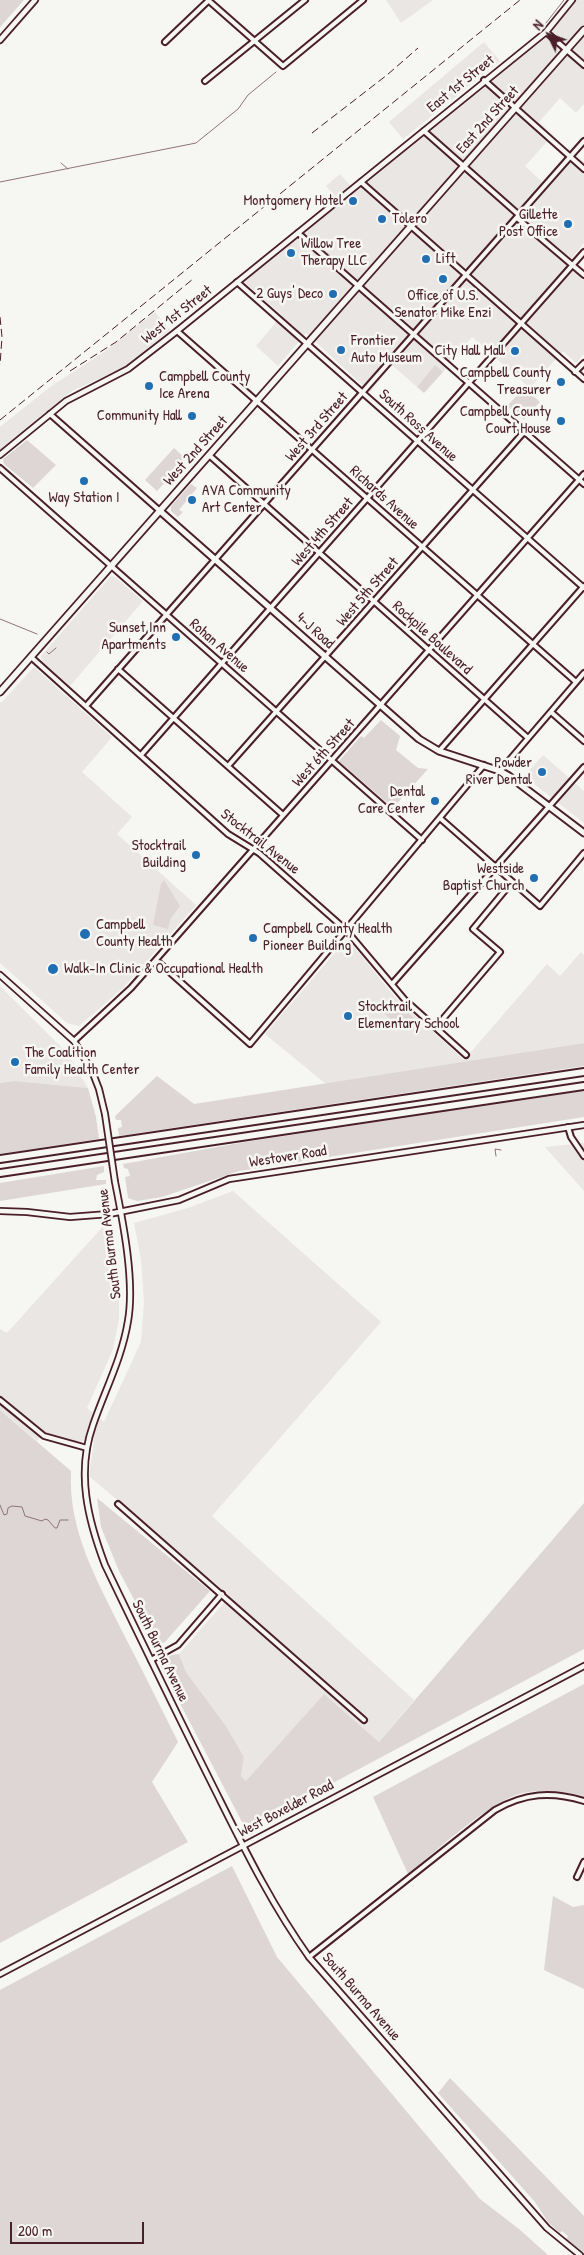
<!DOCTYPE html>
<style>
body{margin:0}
#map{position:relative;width:584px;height:2255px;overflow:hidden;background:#f6f6f2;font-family:"Patrick Hand",sans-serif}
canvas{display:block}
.north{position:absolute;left:524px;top:10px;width:50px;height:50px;-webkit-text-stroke:4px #f6f6f2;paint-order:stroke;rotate:312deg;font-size:14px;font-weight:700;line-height:20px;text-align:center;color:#4a1f2b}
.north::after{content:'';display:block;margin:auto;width:18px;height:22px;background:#4a1f2b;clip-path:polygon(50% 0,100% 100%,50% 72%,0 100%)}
.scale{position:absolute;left:10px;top:2222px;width:134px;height:22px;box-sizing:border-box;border:2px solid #4a1f2b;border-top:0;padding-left:6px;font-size:15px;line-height:18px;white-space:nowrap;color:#4a1f2b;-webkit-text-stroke:4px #f6f6f2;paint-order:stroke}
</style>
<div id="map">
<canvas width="584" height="2255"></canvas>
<div class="north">N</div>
<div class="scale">200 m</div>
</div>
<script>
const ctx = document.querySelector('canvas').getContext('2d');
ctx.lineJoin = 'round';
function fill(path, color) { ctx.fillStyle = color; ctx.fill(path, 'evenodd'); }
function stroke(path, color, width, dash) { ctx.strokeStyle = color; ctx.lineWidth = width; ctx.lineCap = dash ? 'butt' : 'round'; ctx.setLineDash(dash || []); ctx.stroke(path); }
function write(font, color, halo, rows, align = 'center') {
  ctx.font = font + ' "Patrick Hand",sans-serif'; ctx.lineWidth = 5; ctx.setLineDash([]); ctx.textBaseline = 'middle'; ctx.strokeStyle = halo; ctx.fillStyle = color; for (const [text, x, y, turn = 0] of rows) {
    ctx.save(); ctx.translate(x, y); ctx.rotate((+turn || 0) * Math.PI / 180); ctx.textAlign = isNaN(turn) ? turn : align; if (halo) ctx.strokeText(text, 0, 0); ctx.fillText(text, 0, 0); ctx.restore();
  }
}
fill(new Path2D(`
 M386 0H433L401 23Z
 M575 0H584V104L576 113 560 98 539 122 553 135 525 166 542 182 570 150 584 162V243L566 265 584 281V354L576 363 563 351 530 388 472 337 443 372 435 366 417 387 392 365 370 392 306 333 278 366 256 346 282 315 244 282V279L339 201 326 186 340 174 354 190 551 30Z
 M484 42 500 61 403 139 389 122Z
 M155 312 170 330 124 367 72 391 0 449V427L50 387 104 352Z
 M111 576 115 577 143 601 70 686 43 662 41 656Z
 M34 667 112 737 82 772 132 817 117 834 196 905 123 988 79 1026 67 1023 0 963V702H2Z
 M543 755 584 791V823L524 776Z
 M346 940 350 942 395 997 464 1060 547 964 560 976 581 952 584 955V1043L326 1084 265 1034Z
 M0 986 61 1047 74 1064 88 1088 15 1081 0 1083Z
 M584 1143V1191L545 1147Z
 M233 1191 381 1322 212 1516 414 1700 379 1742 324 1694 246 1782 241 1776 244 1757 226 1726 186 1672 179 1654 230 1596 89 1476 94 1441H73L45 1432 37 1441 0 1410V1329L7 1333 106 1223 109 1224 111 1229 119 1281V1319L113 1349 87 1408 104 1422 141 1342 144 1302 141 1259 134 1223 188 1208Z`), '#e9e6e3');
fill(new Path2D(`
 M0 0H24L0 27Z
 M435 365 443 372 424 393 417 387Z
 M524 388 540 402 524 420 507 406Z
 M27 440 56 465 33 488 4 464 3 459Z
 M174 448 186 459 157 491 145 480Z
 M191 484 197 488 179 510 183 512 178 517 171 511V506Z
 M381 720 400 736 396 750 418 768 428 769 393 808 339 761 361 736 364 738Z
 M164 880 180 906 171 918 168 929 153 925 161 884Z
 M395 1002 414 1018 404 1030 385 1014Z
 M584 1043V1066L119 1136 118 1128 122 1127 121 1120H116L115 1116 157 1076 194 1104Z
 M15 1081 88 1088 96 1117 99 1139 0 1154V1083Z
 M584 1090V1117L239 1171 162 1197 137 1201 128 1198 125 1177 130 1176 128 1169 124 1168 123 1164 245 1142Z
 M104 1166V1172L97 1175 96 1180H106V1184L0 1201V1183Z
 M0 1410 71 1471C68 1531 97 1580 123 1633 142 1669 160 1706 178 1742L152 1782 188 1842 0 1943Z
 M97 1498 210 1591 165 1642 158 1645 119 1571 101 1527Z
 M584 1503V1649L256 1824 242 1822 161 1667 162 1660 172 1655 179 1654 186 1672 226 1726 244 1757 241 1776 246 1781 324 1694 379 1742Z
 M584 1684V1796C564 1792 544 1789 523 1793 491 1800 436 1851 408 1874L373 1797Z
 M232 1866 277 1957 480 2199 519 2229 548 2255H0V1990Z
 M553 1896 573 1907 584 1905V1989L544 1970Z
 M450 2078 584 2216V2252L566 2240 568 2236 562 2231 560 2233 548 2222 535 2202 438 2093Z`), '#ddd6d5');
stroke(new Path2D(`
 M546 23 564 0
 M61 163 68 169
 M0 182 196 143 238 109 248 95 276 72
 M0 619 37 634
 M47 652 49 654 56 648
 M496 1156 495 1149 501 1150
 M0 1505 4 1515 7 1514 8 1508 12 1506 22 1507 25 1516 42 1521 45 1519 48 1520 55 1528H57L60 1520H68`), '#8e747a', 1);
const minor = new Path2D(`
 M208 0 283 66 363 0
 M546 32 584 65
 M165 42 209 0
 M484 80 584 169
 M205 81 305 0
 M424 131 519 215
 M361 182 584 379
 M517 218 584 275
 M298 233 584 484
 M237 282 584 588
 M177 331 576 682
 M575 372 584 363
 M50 414 160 511
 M209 455 528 738
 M0 468 422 840
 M31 657 228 834 259 853 346 930 405 1000 466 1055
 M118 669 283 815
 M86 706 584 141
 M551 712 584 741
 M439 751 584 586
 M141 755 584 252
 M228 766 524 432
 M500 771 584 673
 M441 819 540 906 584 853
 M156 960 250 1044 484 765
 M392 984 584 767
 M436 1027 500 952 473 929 512 882
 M74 1041 131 988 584 474
 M568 1127 571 1137 584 1156
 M0 1400 44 1436 87 1448
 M118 1504 364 1720
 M151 1660 178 1645 222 1594
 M577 1877 584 1862
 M309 1957 495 1810C525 1793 551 1791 584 1801`);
const tertiary = new Path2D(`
 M0 40 35 0
 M0 455 66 401 128 369 177 331 546 32 572 0
 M0 975 74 1041 92 1071 99 1089 105 1114
 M115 1182C123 1222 135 1281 128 1321 122 1358 105 1390 93 1425 76 1473 88 1520 105 1565 141 1640 177 1714 214 1788 243 1846 271 1904 309 1957L547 2228 580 2255
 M0 1211 27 1212 70 1217 109 1214 179 1200 229 1179 584 1125
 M0 1974 584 1666`);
const secondary = new Path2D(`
 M160 511 419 739 439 751 500 771 509 776 584 833`);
const primary = new Path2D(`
 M0 692 584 30`);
const motorway = new Path2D(`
 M0 1159 584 1072
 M0 1173 584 1086`);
stroke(minor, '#4a1f2b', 8);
stroke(tertiary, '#4a1f2b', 8);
stroke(secondary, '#4a1f2b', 9);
stroke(primary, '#4a1f2b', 9);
stroke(motorway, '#4a1f2b', 10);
stroke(minor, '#f6f6f2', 4);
stroke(tertiary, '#f6f6f2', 4.5);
stroke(secondary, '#f6f6f2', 5);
stroke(primary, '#f6f6f2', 5.5);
stroke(motorway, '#f6f6f2', 6);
stroke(new Path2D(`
 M312 133 387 75 418 48
 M0 317 2 337 0 365
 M70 371 116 342 193 279
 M0 420 520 0`), '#4a1f2b', 1, [8, 4]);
const tertiaryBridge = new Path2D(`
 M105 1114 115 1182`);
stroke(tertiaryBridge, '#4a1f2b', 8, []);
stroke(tertiaryBridge, '#f6f6f2', 4.5);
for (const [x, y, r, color] of [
 [353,201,5,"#1f6fb2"],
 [382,219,5,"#1f6fb2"],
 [568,224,5,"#1f6fb2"],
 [291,253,5,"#1f6fb2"],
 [426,259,5,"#1f6fb2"],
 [443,279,5,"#1f6fb2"],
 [333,294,5,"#1f6fb2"],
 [341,350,5,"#1f6fb2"],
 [515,351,5,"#1f6fb2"],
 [561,382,5,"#1f6fb2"],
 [149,386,5,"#1f6fb2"],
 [192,416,5,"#1f6fb2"],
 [561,421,5,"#1f6fb2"],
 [84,481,5,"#1f6fb2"],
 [192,500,5,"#1f6fb2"],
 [176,637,5,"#1f6fb2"],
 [542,772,5,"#1f6fb2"],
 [435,801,5,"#1f6fb2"],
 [196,855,5,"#1f6fb2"],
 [534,878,5,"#1f6fb2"],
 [85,934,6,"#1f6fb2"],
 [253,938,5,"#1f6fb2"],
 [53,969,6,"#1f6fb2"],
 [348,1016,5,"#1f6fb2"],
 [15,1062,5,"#1f6fb2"]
]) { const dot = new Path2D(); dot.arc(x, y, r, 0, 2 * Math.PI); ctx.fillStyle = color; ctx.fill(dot); stroke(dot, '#f6f6f2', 2); }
write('15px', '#4a1f2b', '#f6f6f2', [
 ["East 1st Street",461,84,-39],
 ["East 2nd Street",488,120,-48],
 ["West 1st Street",177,315,-38],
 ["South Ross Avenue",418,426,42],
 ["West 3rd Street",317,427,-49],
 ["West 2nd Street",196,451,-48],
 ["Richards Avenue",384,498,42],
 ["West 4th Street",323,532,-49],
 ["West 5th Street",368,592,-49],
 ["4-J Road",315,631,42],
 ["Rockpile Boulevard",432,638,42],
 ["Rohan Avenue",219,646,41],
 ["West 6th Street",324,753,-48],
 ["Stocktrail Avenue",260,842,38],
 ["Westover Road",288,1157,-9],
 ["South Burma Avenue",110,1244,-97],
 ["South Burma Avenue",160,1651,64],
 ["West Boxelder Road",286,1809,-28],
 ["South Burma Avenue",361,1997,49]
]);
write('15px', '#4a1f2b', '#f6f6f2', [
 ["Montgomery Hotel",343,201],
 ["Gillette",558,215],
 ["Post Office",558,232],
 ["Tolero",392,219,"left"],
 ["Willow Tree",301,244,"left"],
 ["Therapy LLC",301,261,"left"],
 ["Lift",436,259,"left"],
 ["2 Guys' Deco",323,294],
 ["Office of U.S.",443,296,"center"],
 ["Senator Mike Enzi",443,313,"center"],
 ["Frontier",351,341,"left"],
 ["Auto Museum",351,358,"left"],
 ["City Hall Mall",505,351],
 ["Campbell County",551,373],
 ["Treasurer",551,390],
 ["Campbell County",159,377,"left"],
 ["Ice Arena",159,394,"left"],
 ["Campbell County",551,412],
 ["Court House",551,429],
 ["Community Hall",182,416],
 ["AVA Community",202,491,"left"],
 ["Art Center",202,508,"left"],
 ["Way Station I",84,498,"center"],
 ["Sunset Inn",166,628],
 ["Apartments",166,645],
 ["Powder",532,763],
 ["River Dental",532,780],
 ["Dental",425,792],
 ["Care Center",425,809],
 ["Stocktrail",186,846],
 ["Building",186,863],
 ["Westside",524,869],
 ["Baptist Church",524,886],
 ["Campbell",96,925,"left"],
 ["County Health",96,942,"left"],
 ["Campbell County Health",263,929,"left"],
 ["Pioneer Building",263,946,"left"],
 ["Walk-In Clinic & Occupational Health",64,969,"left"],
 ["Stocktrail",358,1007,"left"],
 ["Elementary School",358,1024,"left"],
 ["The Coalition",25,1053,"left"],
 ["Family Health Center",25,1070,"left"]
], 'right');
</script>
